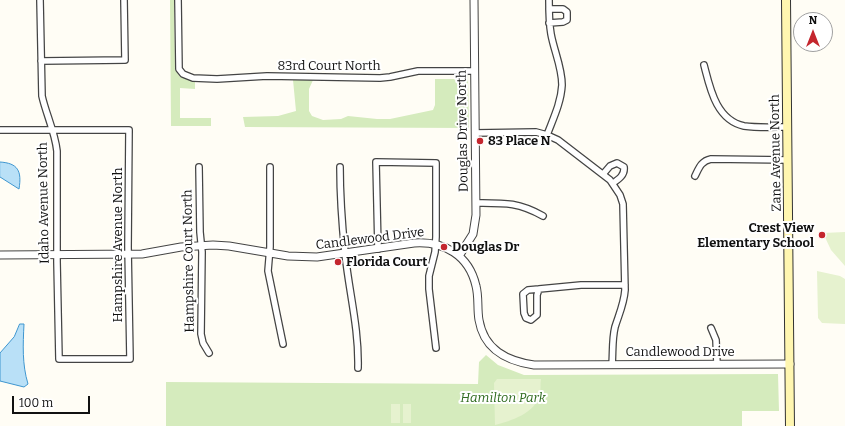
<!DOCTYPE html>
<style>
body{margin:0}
#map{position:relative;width:845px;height:426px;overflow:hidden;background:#fffdf5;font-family:Bitter,serif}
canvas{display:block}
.north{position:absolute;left:793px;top:12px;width:40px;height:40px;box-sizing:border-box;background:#fff;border:1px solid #a0a0a0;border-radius:50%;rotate:0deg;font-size:11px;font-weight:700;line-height:16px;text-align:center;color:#111}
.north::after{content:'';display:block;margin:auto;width:14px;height:18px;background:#c4262e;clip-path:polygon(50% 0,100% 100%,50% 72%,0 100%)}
.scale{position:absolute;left:12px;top:396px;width:78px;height:18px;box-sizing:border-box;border:2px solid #111;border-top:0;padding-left:5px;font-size:12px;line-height:14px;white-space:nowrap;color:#111;-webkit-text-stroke:3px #fff;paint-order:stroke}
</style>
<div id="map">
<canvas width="845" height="426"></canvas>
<div class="north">N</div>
<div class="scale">100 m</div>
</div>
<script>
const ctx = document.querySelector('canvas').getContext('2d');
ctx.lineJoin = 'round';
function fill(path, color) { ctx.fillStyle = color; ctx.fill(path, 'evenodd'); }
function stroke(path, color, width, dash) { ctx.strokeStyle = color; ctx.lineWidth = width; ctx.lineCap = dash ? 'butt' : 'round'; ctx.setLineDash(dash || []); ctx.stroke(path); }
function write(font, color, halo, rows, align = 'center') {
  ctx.font = font + ' Bitter,serif'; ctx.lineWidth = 4; ctx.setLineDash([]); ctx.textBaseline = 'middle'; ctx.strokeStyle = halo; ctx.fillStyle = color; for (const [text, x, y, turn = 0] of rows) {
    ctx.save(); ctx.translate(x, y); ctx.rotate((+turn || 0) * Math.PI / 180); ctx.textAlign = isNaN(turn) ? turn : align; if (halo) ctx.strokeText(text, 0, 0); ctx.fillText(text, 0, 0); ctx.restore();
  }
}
fill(new Path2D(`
 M170 0H174L175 69 180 77 195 81V89L180 88V118H211V126H171Z
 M457 74 468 75 469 128 245 127 243 117 278 116 296 111 293 80H313L309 89V111L312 116 323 120 341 119 348 116 377 119H390L433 110 435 105V79H457Z
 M486 355 498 365 524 375 778 374 779 411H742V426H166V382L478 384 479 362Z`), '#d5ebbd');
fill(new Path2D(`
 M845 232V266L831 250 823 233Z
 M817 271 840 276 845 279V324L822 323 818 318Z
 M497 379H541C540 384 541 389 540 394 536 413 511 421 495 425L494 383Z
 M391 404H400V423H391Z
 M403 404H411V423H403Z`), '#e6f2cf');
const water = new Path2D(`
 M0 162C18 163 22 171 19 189L0 177Z
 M20 324H24C23 345 22 364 28 384L24 387 0 381V353L14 337Z`);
fill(water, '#b9e0f7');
stroke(water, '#3f96cf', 1);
const minor = new Path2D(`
 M178 0 179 69 183 74 193 78 217 79 267 76 380 78 390 77 418 71H475
 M549 9H563L567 12V20L563 22 549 23
 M41 61 125 60 124 0
 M704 65C710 88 716 120 744 126 758 128 773 127 787 127
 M0 130H129L128 247 130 359H59L57 262V151C55 132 46 114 42 96L40 0
 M475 133 536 132 547 135 558 140 610 180 620 195 623 204 625 290C624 304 619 314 615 327 612 339 613 352 612 365
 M547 135C553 119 561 103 562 85 562 67 554 51 551 34 549 23 549 11 549 0
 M199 167 200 232 202 252 201 334 203 343 209 353
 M270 167V247L268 271 283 344
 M340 167C340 196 342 224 345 253 349 292 359 328 358 368
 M604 173 610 166 617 163 624 167C625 175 619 179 613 183
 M695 176C699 168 701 161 711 159L788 160
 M476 203C504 203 518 202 543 216
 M378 249 376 162 436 163V237L435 252 429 276V289L436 348
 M539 289 528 290 523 294 524 313 526 318 531 320 537 315V295L539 289 581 285H625
 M711 328 716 340 717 364`);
const tertiary = new Path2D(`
 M0 255 142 254 181 247 213 245 229 246 288 256 317 257 414 243C444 241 469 255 476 286 479 297 477 309 479 320 484 350 507 361 534 365L790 364
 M459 256 473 234 476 215 474 0`);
const secondary = new Path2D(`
 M786 0 790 426`);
stroke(minor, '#444', 8);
stroke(tertiary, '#444', 9);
stroke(secondary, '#333', 10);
stroke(minor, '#fff', 5.5);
stroke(tertiary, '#fff', 7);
stroke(secondary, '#fff6b0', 8);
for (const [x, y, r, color] of [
 [480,141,4,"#c4262e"],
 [822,235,4,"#c4262e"],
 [444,247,4,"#c4262e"],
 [338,262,4,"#c4262e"]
]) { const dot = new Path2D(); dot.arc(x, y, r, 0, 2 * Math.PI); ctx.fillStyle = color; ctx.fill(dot); stroke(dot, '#fff', 1.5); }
write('13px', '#111', '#fff', [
 ["83rd Court North",329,66],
 ["Douglas Drive North",463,131,-91],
 ["Zane Avenue North",776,153,-91],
 ["Idaho Avenue North",44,203,-91],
 ["Candlewood Drive",370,239,-7],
 ["Hampshire Avenue North",118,245,-90],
 ["Hampshire Court North",189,261,-91],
 ["Candlewood Drive",680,352]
]);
write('bold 13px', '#111', '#fff', [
 ["83 Place N",488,141],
 ["Crest View",814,228,"right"],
 ["Elementary School",814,243,"right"],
 ["Douglas Dr",452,247],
 ["Florida Court",346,262]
], 'left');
write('italic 13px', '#2f6b1f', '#fff', [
 ["Hamilton Park",503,398]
]);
</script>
